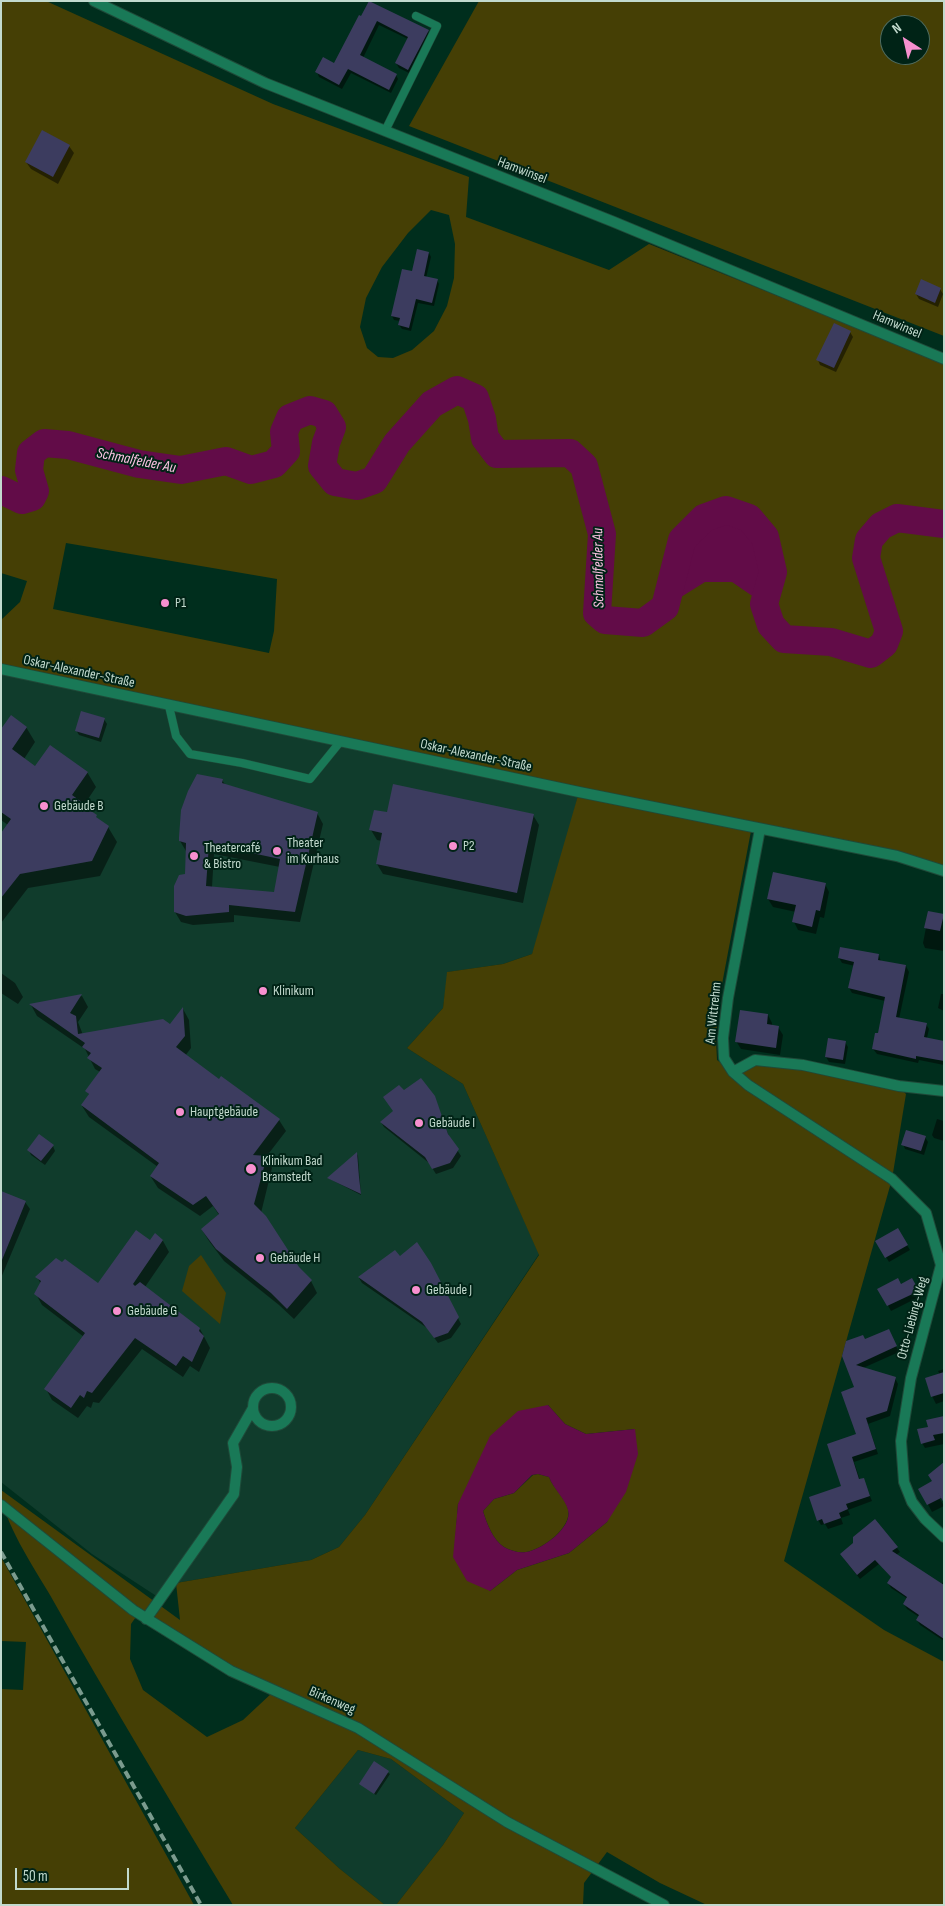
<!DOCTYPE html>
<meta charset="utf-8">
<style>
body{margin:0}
#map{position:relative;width:945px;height:1906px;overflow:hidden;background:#002e1d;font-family:"Sofia Sans Condensed",sans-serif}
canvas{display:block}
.frame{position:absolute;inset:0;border:2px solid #c2dace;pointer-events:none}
.north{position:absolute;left:880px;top:15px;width:50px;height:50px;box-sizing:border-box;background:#002316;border:1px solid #4e6c60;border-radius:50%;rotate:325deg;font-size:14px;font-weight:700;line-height:20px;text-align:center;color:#c2dace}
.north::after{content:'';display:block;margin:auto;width:18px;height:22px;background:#f790cf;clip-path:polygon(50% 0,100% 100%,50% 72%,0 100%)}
.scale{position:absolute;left:15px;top:1868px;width:114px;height:22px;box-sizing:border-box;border:2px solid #c2dace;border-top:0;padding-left:6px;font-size:15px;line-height:18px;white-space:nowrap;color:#c2dace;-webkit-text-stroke:4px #002316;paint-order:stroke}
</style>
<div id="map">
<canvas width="945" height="1906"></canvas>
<div class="frame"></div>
<div class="north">N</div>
<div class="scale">50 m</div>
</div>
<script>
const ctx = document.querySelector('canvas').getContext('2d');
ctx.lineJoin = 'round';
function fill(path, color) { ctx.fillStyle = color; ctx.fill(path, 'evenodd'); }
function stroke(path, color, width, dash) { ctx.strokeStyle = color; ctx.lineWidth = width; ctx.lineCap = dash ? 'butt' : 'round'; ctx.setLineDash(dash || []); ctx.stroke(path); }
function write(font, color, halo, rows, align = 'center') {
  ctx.font = font + ' "Sofia Sans Condensed",sans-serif'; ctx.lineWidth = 4; ctx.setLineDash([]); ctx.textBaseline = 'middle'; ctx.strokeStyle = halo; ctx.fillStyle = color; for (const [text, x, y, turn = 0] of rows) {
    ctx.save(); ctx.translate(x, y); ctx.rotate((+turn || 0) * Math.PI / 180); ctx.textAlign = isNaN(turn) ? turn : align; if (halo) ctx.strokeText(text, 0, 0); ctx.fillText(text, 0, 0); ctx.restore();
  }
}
fill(new Path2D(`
 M1 669 579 792 547 917 532 954 503 964 448 972 443 1008 407 1048 463 1084 539 1254 365 1515 339 1547 311 1560 176 1583 164 1601 92 1554 1 1482Z
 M358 1750 391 1759 464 1813 443 1845 396 1905H385L340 1869 295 1828Z`), '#103c2c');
fill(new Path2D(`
 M1 1H46L273 104 469 177 466 217 609 270 649 244 944 363V871L897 856 751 831 719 1000 716 1040 717 1060 733 1072 754 1063 803 1067 901 1089 906 1094 892 1179 784 1561 884 1630 944 1662V1905H707L660 1883 607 1852 584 1883 583 1905H396L443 1845 464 1813 391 1759 358 1750 295 1828 340 1869 385 1905H233C171 1802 109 1700 50 1595 35 1569 1 1519 1 1490L180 1620 176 1583 311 1560 339 1547 365 1515 539 1255 463 1084 407 1048 443 1008 447 972 503 964 532 954 579 792 1 669V620L20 602 27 581 1 573ZM431 210 449 215 455 244 454 278 447 306 434 331 412 350 393 358 378 357 367 348 360 327 366 298 382 267 408 233ZM66 543 277 579 274 631 269 653 53 609ZM548 1405 565 1424 586 1434 635 1429 607 1522 569 1553 517 1570 490 1591 454 1557 458 1504ZM138 1614 273 1692 243 1720 207 1737 143 1690 130 1659 131 1624Z
 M479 1H944V336L409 126ZM890 25H920V55H890Z
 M201 1255 226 1293 220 1324 182 1291 189 1266Z
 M538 1474 549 1477C553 1488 566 1499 568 1509 573 1527 542 1550 526 1552 519 1553 511 1551 504 1547 493 1540 487 1524 483 1511L494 1499 514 1493 533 1475Z
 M1 1557 194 1905H1V1689L23 1690 26 1642 1 1641Z`), '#453f05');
fill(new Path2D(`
 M726 510 749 518 765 537 773 572 764 604 732 582H705L665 607 682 540 704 518Z
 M548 1405 565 1424 586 1434 635 1429 638 1454 626 1492 607 1522 569 1553 517 1570 490 1591 467 1581 453 1557 458 1504 490 1436 518 1411ZM538 1474 549 1477C553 1488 566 1500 568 1510 573 1527 542 1550 526 1552 519 1553 511 1551 504 1547 493 1540 487 1524 483 1511L494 1499 514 1493 532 1475Z`), '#620c48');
fill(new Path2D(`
 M370 2 428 31 430 36 411 74 399 68 396 63 408 39 379 25 363 58 396 75 398 79 391 93 351 73 342 89 319 77 317 72 335 65Z
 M69 146 74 153 58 184 31 169 26 162Z
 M429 253 431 257 426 278 437 280 439 284 434 306 418 303 411 331 402 329 399 325 400 321 394 320 392 316 413 273Z
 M940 289 943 294 938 307 919 299 916 294Z
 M850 332 853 337 836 372 820 365 818 360Z
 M104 719 107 724 101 742 79 735 76 730Z
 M26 727 35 742 24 759 36 768 87 772 96 787 84 805 99 821 108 827 117 842 100 876 28 888 1 923V836L8 825 1 820V732Z
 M222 780 226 786 317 813 323 824 300 922 234 915V922L193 925 181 922 175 912 187 875 186 851 180 841ZM214 854 280 867 275 893 212 887Z
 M388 814 533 815 539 825 523 903 383 874 377 864 382 841 377 840 371 830Z
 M825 884 829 892 824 918 820 917 816 934 798 930 794 922 796 912 773 907 768 899Z
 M929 912 944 916V951L925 948 923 943Z
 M879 955 881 962 906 966 909 972 899 1019 926 1024 929 1029 927 1038 944 1042V1065L919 1060 918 1063 877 1054 873 1049 878 1035 885 1001 852 993 849 988 855 966 842 963 839 958Z
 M1 973 15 983 23 997 18 1004 1 993Z
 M941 994H944V1011L938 1008Z
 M82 996 88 1007 78 1022 83 1035 171 1026 183 1009 189 1020 191 1048 185 1056 219 1081 279 1120 286 1131 266 1157 272 1168 261 1213 298 1268 311 1281 317 1293 294 1319 279 1305 224 1261 209 1241 202 1230 219 1215 213 1206 200 1216 158 1188 151 1177 158 1167 89 1117 82 1106 89 1095 87 1091 100 1072 95 1069 85 1049 37 1016 31 1005Z
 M768 1015 772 1023V1026L778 1027 783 1035 780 1055 741 1049 736 1041Z
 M845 1042 848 1047 845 1064 829 1062 826 1057Z
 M434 1096 450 1139 461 1156 453 1168 436 1174 429 1163 384 1127 381 1122 395 1112Z
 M937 1119 944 1121V1141L934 1138 932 1135Z
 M925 1137 928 1142 924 1155 905 1149 903 1144Z
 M53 1146 55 1151 45 1165 31 1155 29 1150Z
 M357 1154 358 1156 361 1195 328 1178Z
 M1 1192 25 1202 30 1209 1 1278Z
 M898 1230 910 1250 889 1262 877 1242Z
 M155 1235 163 1241 169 1252 145 1287 200 1329 210 1348 199 1372 190 1366 183 1377 142 1349 99 1403 93 1402 91 1408 87 1406 78 1418 52 1400 46 1389 84 1337 42 1305 36 1294 41 1284 37 1277 98 1285 150 1242Z
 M400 1258 433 1270 461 1324 451 1338 438 1343 427 1328 362 1283 359 1278Z
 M912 1280 921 1296 891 1311 879 1289 901 1286Z
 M891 1336 899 1352 863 1368 895 1378 898 1384 890 1416 868 1424 878 1454 854 1462 860 1480 863 1479 872 1501 848 1510 850 1515 841 1518 843 1524 828 1529 825 1524 821 1525 818 1520 843 1486 857 1435 855 1388 843 1356 865 1341Z
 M944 1369V1401L936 1404 932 1396 940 1375 938 1371Z
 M944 1417V1444L925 1448 922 1443 929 1428Z
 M934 1482 944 1498 940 1499 944 1506 932 1512 920 1489Z
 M897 1548 900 1552 896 1555 941 1585 944 1580V1641L920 1625 917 1620 919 1617 907 1609 904 1604 908 1599 891 1588 888 1583 892 1578 879 1564 860 1579 844 1559Z
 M374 1763 390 1774 376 1795 360 1784Z`), '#0007');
stroke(new Path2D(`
 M1 490 22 500 32 497 35 491 29 470 31 453 44 443 68 445 139 464 181 470 226 461 251 470 274 464 286 451 284 432 290 418 310 410 324 414 332 427 326 443 322 466 335 482 357 486 374 480 397 443 432 404 457 390 475 398 482 419 485 438 497 454 570 453 584 466 602 534 597 613 605 620 643 623 665 607 682 540 704 518 726 510 749 518 765 537 773 572 764 604 771 625 784 639 831 642 871 654 884 644 889 631 866 558 869 540 881 526 897 518 944 524`), '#620c48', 28);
fill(new Path2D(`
 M369 1 429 30 408 70 395 63 408 37 377 21 360 55 397 74 389 90 348 69 339 85 315 72 323 57 334 63 359 15 361 16Z
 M42 130 70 145 53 177 25 162Z
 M417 249 429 252 424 276 438 279 432 303 416 299 409 328 398 325 400 318 391 316 402 269 412 271Z
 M921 279 941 288 935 303 915 294Z
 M834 323 851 331 834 368 816 360Z
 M81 711 105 718 99 738 75 731Z
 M11 715 27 727 12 749 35 766 50 745 88 772 72 795 86 805 85 807 97 815 96 817 109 826 92 861 20 874 1 898V833L11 819 1 812V729Z
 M197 774 223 779 222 783 318 812 295 912 229 905V912L186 916 174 912V886L179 875 185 874 186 843 179 841V837L181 810 188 791ZM209 844 280 859 274 892 206 886Z
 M393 784 534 814 517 893 376 864 382 833 369 830 374 810 387 812Z
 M773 872 826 883 820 911 816 910 812 927 792 922 796 905 767 899Z
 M928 911 944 914 940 931 924 928Z
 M840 947 879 954 878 960 906 965 896 1017 927 1023 924 1037 944 1041V1061L916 1056V1059L872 1049 875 1033H878L885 997 848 988 854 962 838 958Z
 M82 994 70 1013 76 1016 78 1034 163 1019 170 1024 183 1007 185 1036 176 1047 219 1079 221 1076 280 1119 253 1155 267 1156 254 1204 266 1216 299 1267 312 1280 287 1309 271 1293 216 1249 201 1229 219 1214 206 1196 193 1205 150 1176 159 1163 81 1105 89 1094 85 1091 102 1068 87 1058 91 1053 82 1047 85 1043 29 1004Z
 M740 1010 768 1014 767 1024 779 1026 776 1048 735 1042Z
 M828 1038 846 1041 843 1060 825 1057Z
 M421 1078 435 1096 448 1134 459 1149 450 1163 432 1169 425 1157 380 1122 393 1111 383 1097 399 1085 404 1090Z
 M906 1130 926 1136 921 1151 901 1145Z
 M39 1134 54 1145 41 1161 27 1150Z
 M357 1152 359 1177 361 1194 327 1178Z
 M1 1191 26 1201 2 1260H1Z
 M898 1228 908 1245 885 1258 875 1241Z
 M136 1230 150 1240 155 1233 163 1240 133 1284 135 1286 140 1282 200 1328 199 1331 204 1336 192 1362 183 1356 176 1366 135 1338 92 1393 87 1391 84 1398 80 1395 71 1408 44 1389 85 1333 34 1294 41 1281 35 1277 56 1258 62 1262 65 1259 98 1283Z
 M417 1242 431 1263 459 1317 448 1333 434 1338 422 1322 358 1277 395 1250 400 1256Z
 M898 1278 901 1284 912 1278 919 1291 887 1306 877 1289Z
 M889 1329 897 1346 856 1365 896 1377 887 1411 866 1418 876 1449 852 1457 859 1479 864 1478 870 1496 846 1504 848 1509 839 1513 841 1518 824 1524 822 1519 817 1521 809 1497 841 1486 827 1444 856 1434 841 1392 854 1387 842 1356 846 1341 863 1335 865 1339Z
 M944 1372V1393L931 1397 925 1378Z
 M944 1416V1433L933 1435 935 1440 921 1444 917 1429 928 1427 926 1420Z
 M944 1462V1503L937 1491 941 1498 927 1505 918 1489 932 1481 928 1475Z
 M875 1519 898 1547 892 1551 944 1585V1639L916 1620 919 1615 903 1604 907 1597 887 1583 891 1577 875 1560 857 1575 840 1554 853 1543V1537Z
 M374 1761 389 1771 374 1794 359 1784Z`), '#3c3c5f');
const service = new Path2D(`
 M385 131 437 26 416 16
 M169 706 176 736 190 754 242 763 310 779 340 742`);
const minor = new Path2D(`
 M94 1 265 83 614 222 944 359
 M1 669 579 792 897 856 944 871
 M760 829 728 998 723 1038 724 1058 733 1072 748 1085 892 1179 926 1213 941 1265 911 1378 901 1441 904 1482 912 1502 925 1519 944 1537
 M733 1072 755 1060 803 1065 899 1086 944 1091
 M253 1407a19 19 0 1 1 38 0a19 19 0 1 1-38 0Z
 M1 1505 133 1610 231 1671 358 1728 507 1822 664 1905
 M146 1619 234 1494 237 1467 233 1443 253 1408`);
stroke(service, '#1f4a39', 9);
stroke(minor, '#1f4a39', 12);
stroke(service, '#197957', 8);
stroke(minor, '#197957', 10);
stroke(new Path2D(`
 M1 1552 201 1905`), '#7b9b8e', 4, [8, 4]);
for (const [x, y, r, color] of [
 [165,603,5,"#f790cf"],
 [44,806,5,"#f790cf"],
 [453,846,5,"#f790cf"],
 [277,851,5,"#f790cf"],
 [194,856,5,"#f790cf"],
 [263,991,5,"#f790cf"],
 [180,1112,5,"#f790cf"],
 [419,1123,5,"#f790cf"],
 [251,1169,6,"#f790cf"],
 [260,1258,5,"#f790cf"],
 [416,1290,5,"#f790cf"],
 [117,1311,5,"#f790cf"]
]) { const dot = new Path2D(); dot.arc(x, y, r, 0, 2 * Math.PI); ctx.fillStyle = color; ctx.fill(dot); stroke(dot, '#002316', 2); }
write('14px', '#c2dace', '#002316', [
 ["Hamwinsel",522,171,21],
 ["Hamwinsel",897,325,23],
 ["Oskar-Alexander-Straße",79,672,12],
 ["Oskar-Alexander-Straße",476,756,12],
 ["Am Wittrehm",714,1013,-84],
 ["Otto-Liebing-Weg",913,1318,-75],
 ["Birkenweg",332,1701,24]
]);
write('14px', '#c2dace', '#002316', [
 ["P1",175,603],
 ["Gebäude B",54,806],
 ["Theater",287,843],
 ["im Kurhaus",287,859],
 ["P2",463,846],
 ["Theatercafé",204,848],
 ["& Bistro",204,864],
 ["Klinikum",273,991],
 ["Hauptgebäude",190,1112],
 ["Gebäude I",429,1123],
 ["Klinikum Bad",262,1161],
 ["Bramstedt",262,1177],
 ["Gebäude H",270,1258],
 ["Gebäude J",426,1290],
 ["Gebäude G",127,1311]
], 'left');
write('italic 15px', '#fec4e5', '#002316', [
 ["Schmalfelder Au",136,461,11],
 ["Schmalfelder Au",599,568,-91]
]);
</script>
